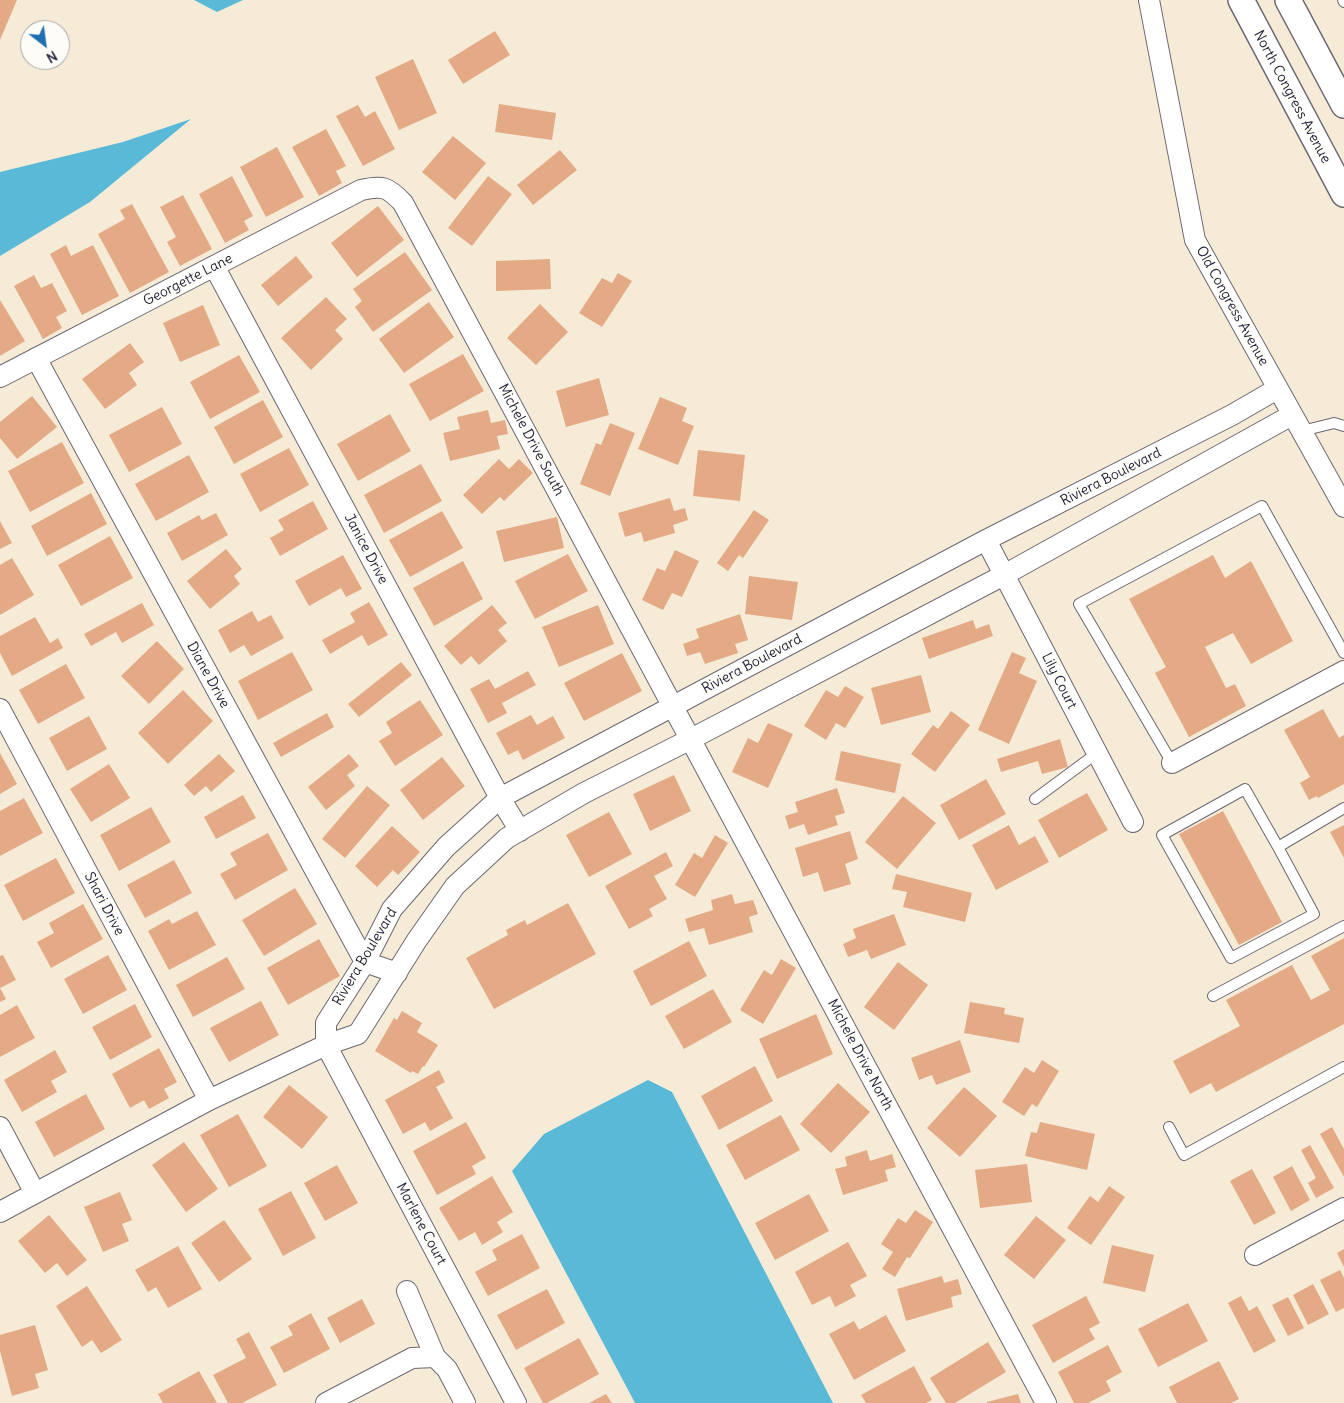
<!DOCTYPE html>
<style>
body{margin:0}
#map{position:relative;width:1344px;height:1403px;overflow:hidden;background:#f6ebd7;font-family:Delius,sans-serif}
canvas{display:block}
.north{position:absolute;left:20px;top:20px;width:50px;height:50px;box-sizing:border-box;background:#fdfcf7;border:1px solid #a5a5ac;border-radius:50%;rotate:150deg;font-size:14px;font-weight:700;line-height:20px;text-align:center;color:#22223b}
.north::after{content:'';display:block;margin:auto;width:18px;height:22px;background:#1f6fb2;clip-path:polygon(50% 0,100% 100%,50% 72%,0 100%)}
</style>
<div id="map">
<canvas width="1344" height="1403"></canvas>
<div class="north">N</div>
</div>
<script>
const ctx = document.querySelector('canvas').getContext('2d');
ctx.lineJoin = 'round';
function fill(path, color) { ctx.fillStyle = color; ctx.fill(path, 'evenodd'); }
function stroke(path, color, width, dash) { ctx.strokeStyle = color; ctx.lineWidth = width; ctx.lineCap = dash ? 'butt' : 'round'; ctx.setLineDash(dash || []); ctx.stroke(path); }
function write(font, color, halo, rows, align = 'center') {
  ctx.font = font + ' Delius,sans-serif'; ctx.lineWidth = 4.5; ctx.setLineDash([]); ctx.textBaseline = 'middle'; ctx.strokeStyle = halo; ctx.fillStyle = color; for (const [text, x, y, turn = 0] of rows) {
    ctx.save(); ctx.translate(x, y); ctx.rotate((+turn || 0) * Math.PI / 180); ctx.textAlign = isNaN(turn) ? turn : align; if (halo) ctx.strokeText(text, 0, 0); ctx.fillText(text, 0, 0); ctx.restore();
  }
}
fill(new Path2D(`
 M194 0H243L217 12Z
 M191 119 90 202 0 256V172L123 142Z
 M648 1080 672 1092 833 1403H635L512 1171 544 1134Z`), '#59b9d7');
fill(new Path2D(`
 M0 0H17L0 40Z
 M495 31 510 55 463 84 448 60Z
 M413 59 437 113 399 130 375 77Z
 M499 104 556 113 552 140 495 132Z
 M358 105 365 117 375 111 395 149 363 166 336 116Z
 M326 129 346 166 336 171 342 183 319 196 292 147Z
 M453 136 486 163 455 200 422 172Z
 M277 147 304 197 266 217 240 167Z
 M560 150 577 170 533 205 517 185Z
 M232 176 253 216 244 221 249 230 225 243 199 194Z
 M488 176 512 194 472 246 448 228Z
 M183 195 212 249 180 266 167 242 176 237 160 207Z
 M132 204 169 272 130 293 98 234 125 219 120 210Z
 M378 206 404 240 357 277 331 243Z
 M66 245 71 256 93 245 119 296 82 315 50 254Z
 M405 252 432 290 373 332 355 307 362 301 353 289Z
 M296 256 313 277 278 306 261 285Z
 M550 259 551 289 496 291V261Z
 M618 273 632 281 602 327 579 313 602 278 612 283Z
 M34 275 41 288 52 283 67 311 56 317 62 328 43 339 14 286Z
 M326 297 347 319 335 330 343 339 311 370 281 338Z
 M0 300 25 341 0 356Z
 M429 302 454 337 404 373 379 339Z
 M540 304 568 332 536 365 507 338Z
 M203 305 220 345 180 362 163 323Z
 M130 343 144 362 129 373 137 385 105 409 82 379Z
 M463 354 484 391 430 421 409 384Z
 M239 355 260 392 210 419 190 382Z
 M599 378 609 415 566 427 556 391Z
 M32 396 57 427 17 459 0 438V422Z
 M660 397 687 408 682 421 694 426 678 465 638 449Z
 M263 400 283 437 234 464 214 427Z
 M162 407 182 444 129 472 109 435Z
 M488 410 491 423 505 420 508 434 497 436 500 449 450 461 443 433 460 429 457 417Z
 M390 414 411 451 358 481 337 444Z
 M610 423 635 433 610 496 580 484 596 443 601 445Z
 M62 442 84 483 30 512 8 471Z
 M289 448 309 485 260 512 240 474Z
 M698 450 745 455 740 501 693 496Z
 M189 455 209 492 156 521 135 484Z
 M499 459 509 469 519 459 533 473 504 501 500 497 482 514 463 495Z
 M421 464 442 501 384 533 364 495Z
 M91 493 107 524 47 556 31 526Z
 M670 498 674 511 685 508 688 520 673 525 675 533 644 542 641 532 625 537 618 513Z
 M313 501 328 529 280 556 270 538 284 530 278 520Z
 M754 510 769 520 743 558 739 555 728 571 717 563Z
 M442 511 463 548 410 577 389 540Z
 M216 513 228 535 182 561 167 533 199 515 202 520Z
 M557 517 564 548 504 562 496 531Z
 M0 521 12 543 0 549Z
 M110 536 133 578 81 606 58 565Z
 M226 549 242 569 234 576 240 584 210 609 187 581Z
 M675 550 699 561 682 597 672 593 663 610 642 600 657 568 665 571Z
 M568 554 588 591 535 619 515 581Z
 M343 555 362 589 346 597 341 588 309 606 295 581Z
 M1213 555 1225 578 1251 561 1293 641 1251 664 1233 633 1205 647 1226 688 1235 684 1246 706 1189 737 1155 673 1166 667 1129 599Z
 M12 558 34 595 0 615V565Z
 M463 561 483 599 434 626 413 588Z
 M749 576 798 582 792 620 745 614Z
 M369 602 388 635 368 646 362 635 330 654 322 640 355 622 350 613Z
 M142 603 154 625 122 643 116 632 91 646 84 634Z
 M492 605 507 623 498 630 507 641 479 665 471 656 461 665 444 646Z
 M598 605 614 644 559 667 542 627Z
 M252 611 258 622 271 615 284 638 251 656 244 645 230 653 218 630Z
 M740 614 748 640 735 644 738 653 705 664 700 652 687 656 683 644 699 638 696 629Z
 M35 617 50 643 58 638 63 648 12 676 0 653V636Z
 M973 620 976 629 989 624 993 636 929 659 922 638Z
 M157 641 184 669 149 704 121 676Z
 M292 652 313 690 258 720 238 681Z
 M1012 652 1026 658 1019 673 1037 681 1009 744 978 730Z
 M622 653 642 691 584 721 564 683Z
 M401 662 412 675 359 717 348 704Z
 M66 664 85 698 38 724 19 690Z
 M528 671 536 685 502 703 507 713 488 723 470 689 489 679 495 689Z
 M921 675 931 712 881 725 871 688Z
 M845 686 864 697 845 728 836 723 826 740 804 726 826 690 838 697Z
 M183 690 213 721 168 764 138 733Z
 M420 700 443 735 395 766 379 741 392 733 386 722Z
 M1323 709 1339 738 1344 735V784L1318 798 1317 796 1309 800 1300 783 1310 777 1284 730Z
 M951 711 970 725 935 772 911 754 933 725 938 729Z
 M327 713 334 727 281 757 273 743Z
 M531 715 537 725 553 716 565 738 523 760 518 750 508 755 496 733Z
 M89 716 107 749 67 771 49 738Z
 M768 723 793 734 768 788 732 772 748 738 758 743Z
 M1060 739 1068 767 1042 774 1038 761 1001 772 997 759Z
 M841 751 901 764 895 793 835 780Z
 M0 753 17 784 0 794Z
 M219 754 235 771 211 792 206 786 194 796 184 785Z
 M349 754 359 766 347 775 355 786 326 810 308 787Z
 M442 757 465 786 423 820 400 790Z
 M109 764 130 798 91 822 70 789Z
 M674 775 691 811 650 831 633 794Z
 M986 779 1006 814 959 840 940 805Z
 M367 786 390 805 345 858 322 839Z
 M837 788 845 813 835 816 838 825 808 835 804 824 789 829 785 816 798 812 795 802Z
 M1087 793 1108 830 1059 858 1038 820Z
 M243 795 256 818 216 839 204 817Z
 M903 796 936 823 897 869 865 842Z
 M24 798 43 833 0 856V811Z
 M151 807 171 842 119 871 100 835Z
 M1223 811 1282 922 1239 945 1179 834Z
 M609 812 632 854 589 877 566 835Z
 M1009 825 1019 845 1035 836 1049 862 996 890 972 845Z
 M1344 825V858L1330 832Z
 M392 826 420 852 398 875 393 870 377 887 355 866Z
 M850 831 858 859 845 864 851 884 824 892 818 872 803 877 795 848Z
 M268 833 288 870 235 900 220 874 237 865 230 853Z
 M715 835 728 843 695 897 675 885 694 853 702 858Z
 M666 852 673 866 654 876 667 899 649 909 653 916 629 929 605 886Z
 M56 858 75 893 23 921 4 885Z
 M174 860 192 893 145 918 127 885Z
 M896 874 972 893 965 922 903 907 907 892 892 889Z
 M295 888 317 924 264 956 242 920Z
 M732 894 735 904 753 900 758 914 749 917 753 932 709 945 704 928 689 932 685 919 713 910 711 900Z
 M568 903 596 954 494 1009 466 958 508 935 506 930 525 920 527 925Z
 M83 904 103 939 51 968 37 942 54 933 49 923Z
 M197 911 216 945 169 970 148 931 169 919 172 924Z
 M894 914 906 945 871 959 867 950 848 957 843 944 856 938 853 929Z
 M1344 938V1024L1216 1092 1211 1083 1190 1094 1173 1061 1240 1026 1226 1000 1292 965 1311 1000 1330 990 1311 956Z
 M319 939 340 976 288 1005 267 968Z
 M689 941 707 976 651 1006 633 971Z
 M3 955 16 980 0 988 6 999 0 1002V956Z
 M108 955 127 990 83 1014 64 979Z
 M227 957 245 989 193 1017 176 985Z
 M781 959 796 968 763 1024 740 1010 764 970 772 975Z
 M898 962 928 985 894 1030 864 1007Z
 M713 989 732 1022 684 1049 665 1016Z
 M261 1001 279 1035 229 1062 210 1028Z
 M970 1002 1005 1008 1004 1014 1024 1018 1019 1043 964 1033Z
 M135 1004 152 1037 110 1060 92 1027Z
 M17 1005 35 1038 0 1057V1015Z
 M402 1011 422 1023 417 1032 438 1045 424 1067 423 1066 418 1074 412 1071 411 1073 375 1051 394 1018 397 1020Z
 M816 1014 833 1054 777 1079 759 1039Z
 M960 1040 971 1072 936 1085 932 1075 919 1080 911 1058Z
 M159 1048 177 1082 164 1089 169 1098 149 1109 144 1100 130 1108 112 1074Z
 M55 1050 67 1072 51 1081 57 1092 22 1112 4 1080Z
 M1042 1060 1059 1071 1037 1107 1032 1104 1024 1116 1002 1102 1025 1067 1034 1073Z
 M755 1066 773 1101 719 1130 701 1096Z
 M439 1070 445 1082 436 1087 453 1118 430 1131 425 1122 403 1134 385 1100Z
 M838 1083 870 1112 831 1153 800 1124Z
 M289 1085 328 1117 302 1149 263 1117Z
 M964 1087 997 1116 960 1157 927 1128Z
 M86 1094 105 1129 54 1157 35 1122Z
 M238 1114 267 1166 229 1187 200 1135Z
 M781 1115 800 1150 745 1180 726 1145Z
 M466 1122 486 1158 472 1166 476 1174 437 1195 413 1151Z
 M1040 1122 1095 1134 1087 1170 1025 1156 1031 1132 1037 1133Z
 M1332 1127 1344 1149V1177L1320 1134Z
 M184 1142 218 1189 186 1212 152 1165Z
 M1310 1145 1334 1188 1316 1198 1308 1183 1316 1178 1301 1150Z
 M867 1150 870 1161 892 1154 896 1167 885 1170 888 1181 843 1195 835 1169 847 1166 845 1157Z
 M1027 1164 1032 1202 980 1208 975 1170Z
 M337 1165 358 1203 325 1221 304 1183Z
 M1292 1166 1310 1200 1291 1211 1273 1177Z
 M1252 1169 1276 1213 1254 1225 1230 1181Z
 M492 1176 513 1212 497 1222 503 1232 482 1245 475 1232 459 1241 439 1208Z
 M1109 1186 1125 1197 1091 1245 1067 1228 1090 1196 1098 1202Z
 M291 1191 316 1238 283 1256 258 1209Z
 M120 1192 132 1220 122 1224 129 1241 103 1252 84 1207Z
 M809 1194 829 1231 775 1260 755 1223Z
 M915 1210 933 1222 910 1258 907 1257 895 1277 882 1269 893 1252 881 1244 898 1218 906 1223Z
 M49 1215 87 1260 67 1276 57 1263 45 1273 18 1241Z
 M1036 1216 1066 1240 1034 1279 1004 1255Z
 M224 1220 252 1259 219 1282 191 1243Z
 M522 1234 540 1268 488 1296 475 1272 497 1260 492 1250Z
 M848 1242 867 1276 850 1285 856 1296 835 1307 830 1296 812 1305 795 1272Z
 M1112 1245 1154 1255 1145 1292 1103 1283Z
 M178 1246 202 1289 168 1308 156 1287 148 1292 135 1270Z
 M1344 1249V1267L1337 1253Z
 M1340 1270 1344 1278V1308L1336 1312 1320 1280Z
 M942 1276 944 1283 958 1279 962 1294 951 1297 953 1307 906 1321 897 1289Z
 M1313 1284 1329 1314 1308 1325 1293 1295Z
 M87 1286 122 1340 101 1353 92 1340 82 1347 56 1306Z
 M547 1289 565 1323 516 1350 497 1315Z
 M1086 1296 1100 1323 1089 1329 1095 1339 1053 1363 1032 1325Z
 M1241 1296 1249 1311 1257 1306 1276 1341 1254 1353 1228 1303Z
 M1288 1297 1304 1328 1288 1336 1272 1305Z
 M362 1299 375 1324 340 1343 327 1318Z
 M1188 1303 1208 1341 1158 1367 1138 1329Z
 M311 1313 330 1349 284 1373 270 1347 293 1335 288 1326Z
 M886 1315 906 1351 854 1380 829 1334 854 1321 859 1330Z
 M35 1325 48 1370 35 1374 39 1388 12 1396 0 1351V1335Z
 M249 1332 277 1385 242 1403H228L213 1375 246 1358 236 1339Z
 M579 1338 599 1374 547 1403H543L524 1368Z
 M988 1342 1006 1372 955 1403H946L930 1378Z
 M1108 1345 1122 1372 1106 1381 1111 1391 1088 1403H1074L1058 1372Z
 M1219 1361 1239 1399 1231 1403H1177L1169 1387Z
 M914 1366 932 1400 926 1403H866L861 1395Z
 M199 1371 217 1403H163L158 1394Z
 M606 1394 612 1403H589Z
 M1018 1394 1021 1403H987V1402Z`), '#e3aa85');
const service = new Path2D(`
 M1343 0 1344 2
 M1302 431 1334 423 1344 426
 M1172 763 1079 604 1262 506 1344 653
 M1245 789 1278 847 1314 914 1231 958 1162 835Z
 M1035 799 1097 753
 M1278 847 1344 808
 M1213 996 1344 926
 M1169 1127 1184 1155 1344 1067`);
const minor = new Path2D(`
 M1149 0 1195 240 1344 507
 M214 266 500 798 520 831
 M36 358 365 962 397 973
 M0 377 361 190C383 185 388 187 403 203L1046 1403
 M986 540 1133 822
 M0 709 209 1100
 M1172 763 1344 671
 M326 1045V1023L365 962 392 909 446 847 500 798 986 540 1232 415 1277 389
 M326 1045 516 1403
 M0 1127 35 1193
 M0 1212 209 1100 326 1045 358 1034 417 940 455 886 507 838 584 793 691 739 1004 575 1292 415
 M1255 1255 1344 1208
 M407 1291 435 1357 447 1369 465 1403
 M326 1403 412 1358 435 1357`);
const tertiary = new Path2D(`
 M1241 0 1344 194
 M1288 0 1344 105`);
stroke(service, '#6c6872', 12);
stroke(minor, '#6c6872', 22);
stroke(tertiary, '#6c6872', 28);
stroke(service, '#fff', 10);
stroke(minor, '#fff', 20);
stroke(tertiary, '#fff', 25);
write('14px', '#22223b', '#fdfcf7', [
 ["North Congress Avenue",1292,97,62],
 ["Georgette Lane",188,280,-27],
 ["Old Congress Avenue",1232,306,61],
 ["Michele Drive South",531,440,62],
 ["Riviera Boulevard",1111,477,-27],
 ["Janice Drive",366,549,62],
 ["Riviera Boulevard",752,664,-28],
 ["Diane Drive",208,675,61],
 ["Lily Court",1059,681,63],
 ["Shari Drive",104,904,62],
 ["Riviera Boulevard",365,957,-59],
 ["Michele Drive North",860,1055,62],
 ["Marlene Court",421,1224,62]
]);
</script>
